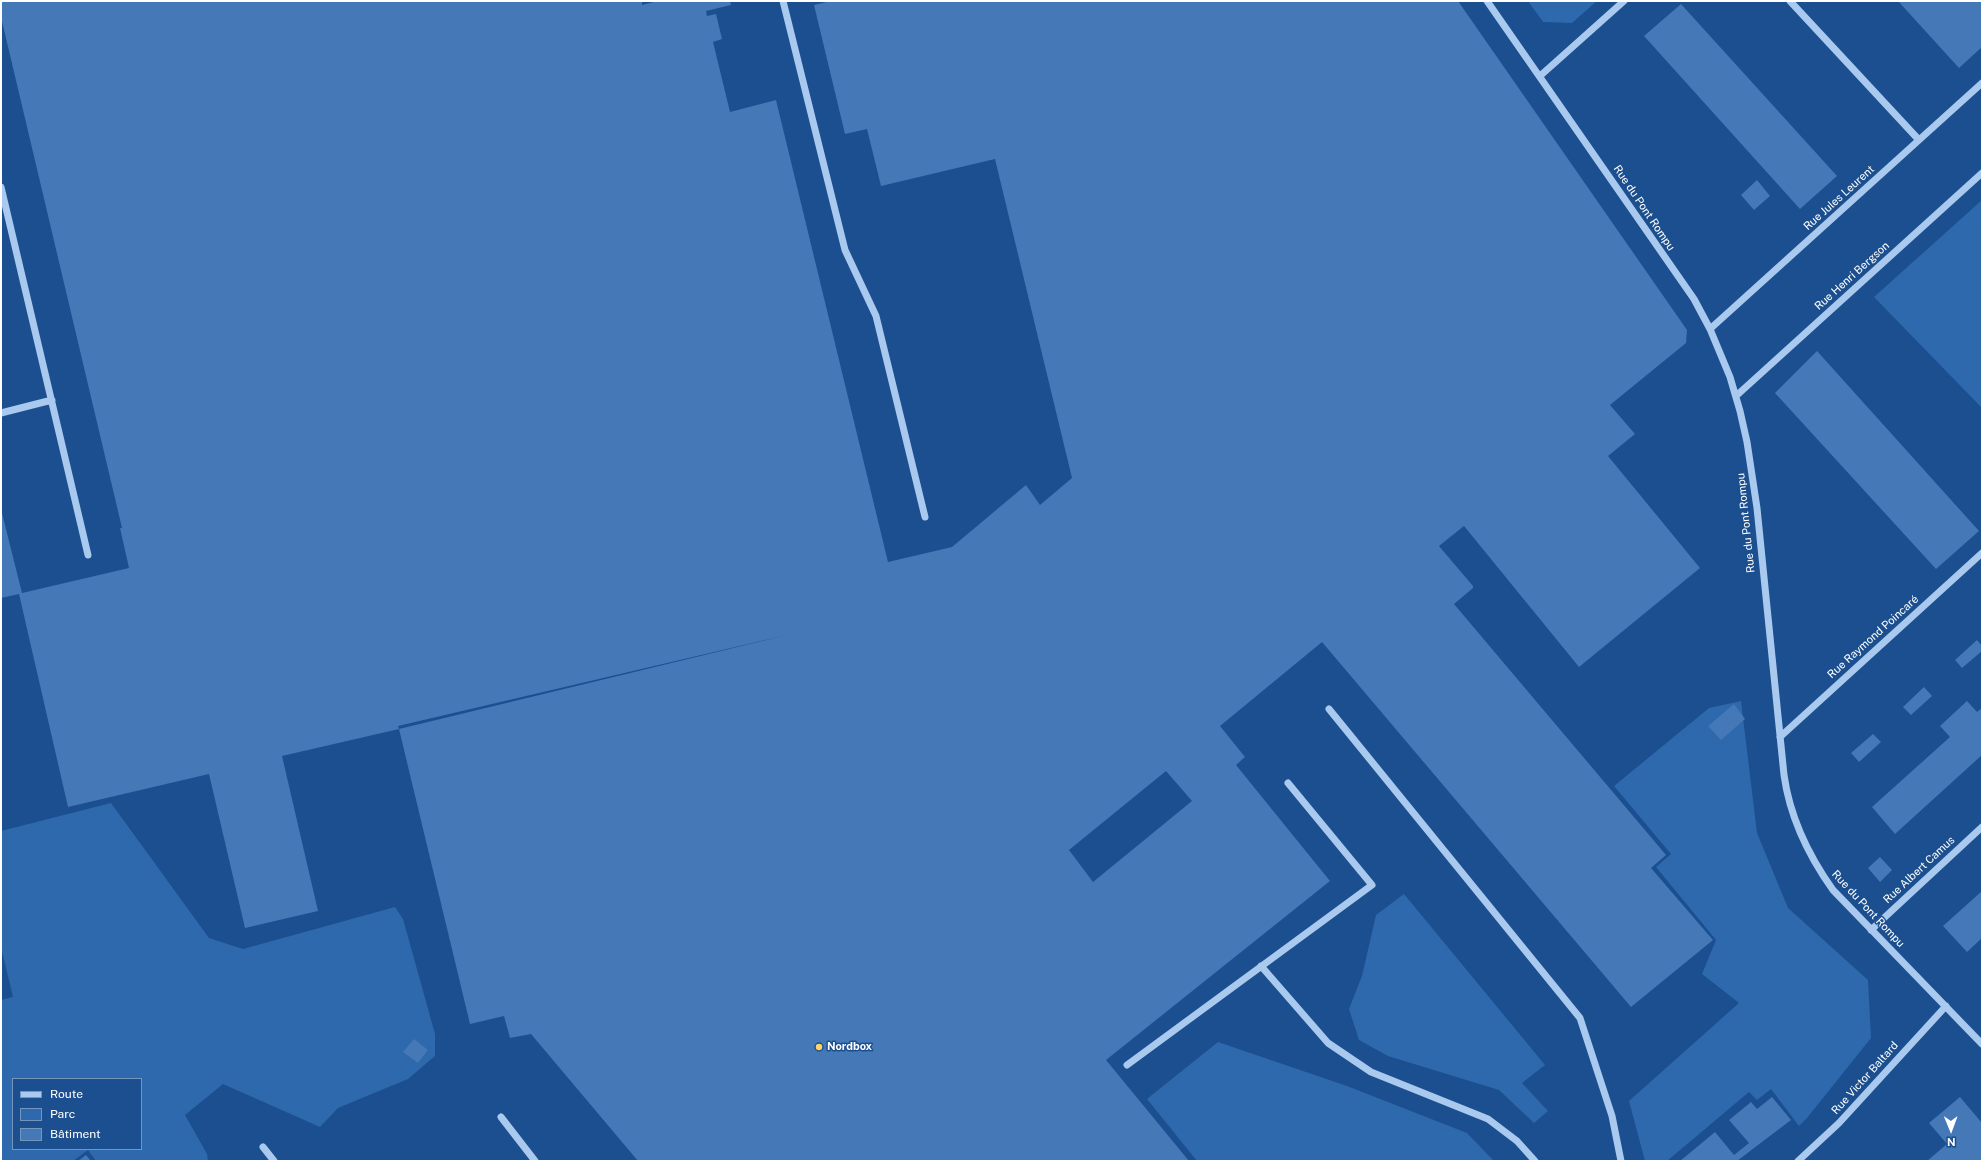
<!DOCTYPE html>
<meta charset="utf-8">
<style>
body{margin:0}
#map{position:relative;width:1983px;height:1162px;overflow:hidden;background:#1b4f8f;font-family:"Public Sans",sans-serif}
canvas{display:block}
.frame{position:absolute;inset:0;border:2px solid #fff;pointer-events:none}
.legend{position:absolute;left:12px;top:1078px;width:130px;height:72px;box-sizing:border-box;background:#1b4f8f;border:1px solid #7695bc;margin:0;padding:5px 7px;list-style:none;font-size:12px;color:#fff}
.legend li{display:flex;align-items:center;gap:8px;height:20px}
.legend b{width:20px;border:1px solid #7695bc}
.north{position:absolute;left:1931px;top:1110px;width:40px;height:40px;-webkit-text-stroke:3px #1b4f8f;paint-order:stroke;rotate:179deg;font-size:11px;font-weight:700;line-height:16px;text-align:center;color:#fff}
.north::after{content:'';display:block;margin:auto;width:14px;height:18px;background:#fff;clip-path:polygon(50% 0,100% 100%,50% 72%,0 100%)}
</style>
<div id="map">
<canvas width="1983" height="1162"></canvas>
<div class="frame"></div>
<ul class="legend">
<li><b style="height:5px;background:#a9c9ee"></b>Route</li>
<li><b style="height:11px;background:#2e69ad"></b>Parc</li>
<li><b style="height:11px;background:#4478b7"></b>Bâtiment</li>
</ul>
<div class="north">N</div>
</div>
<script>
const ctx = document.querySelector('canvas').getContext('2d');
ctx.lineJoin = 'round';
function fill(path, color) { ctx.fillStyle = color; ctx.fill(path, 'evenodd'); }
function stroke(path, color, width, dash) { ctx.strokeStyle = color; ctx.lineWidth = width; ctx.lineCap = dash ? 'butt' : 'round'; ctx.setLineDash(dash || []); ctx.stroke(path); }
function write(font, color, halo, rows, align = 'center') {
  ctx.font = font + ' "Public Sans",sans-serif'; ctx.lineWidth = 3; ctx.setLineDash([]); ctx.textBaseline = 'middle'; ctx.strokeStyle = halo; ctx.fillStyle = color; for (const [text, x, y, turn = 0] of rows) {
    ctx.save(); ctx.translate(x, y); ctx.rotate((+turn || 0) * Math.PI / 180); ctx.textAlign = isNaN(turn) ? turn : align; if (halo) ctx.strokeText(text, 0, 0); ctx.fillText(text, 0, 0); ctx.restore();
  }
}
fill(new Path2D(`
 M1528 1H1597L1572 23 1543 22Z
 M1982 200V408L1874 297Z
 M1741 701 1757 833 1788 908 1868 980 1871 1038 1807 1118 1799 1126 1771 1089 1757 1100 1749 1092 1667 1161H1645L1629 1101 1739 1003 1702 974 1716 940 1656 867 1671 854 1614 786 1709 708Z
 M111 803 209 938 243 949 395 907 403 919 435 1034V1056L408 1079 338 1108 320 1127 223 1084 185 1115 207 1154 208 1161H96L88 1150 73 1161H1V1000L13 997 1 947V831ZM13 1079H141V1149H13Z
 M1404 894 1545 1065 1522 1083 1548 1111 1534 1123 1499 1090 1388 1056 1359 1040 1349 1009 1362 976 1376 915Z
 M1218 1042 1347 1086 1467 1133 1494 1161H1197L1147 1099Z`), '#2e69ad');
fill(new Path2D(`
 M1 1H642V5L658 1H730L731 5 706 11 707 16 716 14 722 39 713 42 730 112 776 100 888 562 952 547 1026 485 1040 505 1072 478 995 159 881 186 867 129 845 134 814 5 831 1H1458L1687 330 1686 343 1610 405 1635 434 1608 456 1700 568 1579 667 1464 526 1439 546 1473 586V588L1454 604 1666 855 1651 868 1713 940 1631 1007 1322 642 1220 726 1245 757 1236 765 1330 881 1106 1060 1189 1161H638L531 1034 510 1038 504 1016 470 1024 399 729 791 634 398 726 399 729 282 756 318 911 245 928 209 774 68 807 19 594 1 598V509L22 593 129 568 120 528H122L1 17ZM1166 771 1192 801 1093 882 1069 850Z
 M1898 1H1982V47L1959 68Z
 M1681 4 1837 176 1800 209 1644 36Z
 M1757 180 1770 196 1754 210 1741 195Z
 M1817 351 1979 531 1936 569 1775 393Z
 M1977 640 1982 646V651L1962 668 1955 660Z
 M1924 687 1932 696 1911 715 1903 707Z
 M1967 701 1977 712 1982 708V755L1895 834 1872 807 1950 737 1940 726Z
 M1734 704 1745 719 1721 740 1708 726Z
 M1873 734 1881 742 1859 762 1851 753Z
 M1880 857 1892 870 1880 882 1868 868Z
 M1982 891V938L1967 952 1943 926Z
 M414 1039 428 1050 418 1063 403 1052Z
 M1772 1097 1791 1120 1737 1161H1680L1715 1132 1734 1155 1749 1143 1729 1120 1751 1102 1757 1109Z
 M1960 1097 1982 1123V1161H1927L1947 1144 1929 1123Z
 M86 1155 91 1161H78Z`), '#4478b7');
stroke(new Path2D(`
 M783 1 845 250 876 316 925 517
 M1487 1 1694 299 1710 329 1730 377 1740 411 1747 442 1757 508 1784 775C1790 818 1808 855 1833 890L1982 1044
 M1790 1 1919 140
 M1540 76 1624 1
 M1 187 88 555
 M1710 329 1982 83
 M1736 396 1982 173
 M1 413 52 400
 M1329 709 1580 1018 1612 1116 1621 1161
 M1780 737 1982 553
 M1871 930 1982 827
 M1261 966 1328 1043 1371 1072 1488 1119 1517 1141 1535 1161
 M1127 1065 1372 885 1288 783
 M501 1117 535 1161
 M263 1147 274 1161
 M1798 1161 1839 1123 1946 1006`), '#a9c9ee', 7);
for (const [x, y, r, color] of [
 [819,1047,4,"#ffd166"]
]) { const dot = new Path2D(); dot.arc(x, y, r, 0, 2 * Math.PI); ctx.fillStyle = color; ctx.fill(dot); stroke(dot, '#1b4f8f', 1.5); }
write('11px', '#fff', '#1b4f8f', [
 ["Rue Jules Leurent",1839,198,-42],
 ["Rue du Pont Rompu",1644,208,56],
 ["Rue Henri Bergson",1852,276,-42],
 ["Rue du Pont Rompu",1746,523,-96],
 ["Rue Raymond Poincaré",1873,637,-42],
 ["Rue Albert Camus",1919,870,-43],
 ["Rue du Pont Rompu",1868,909,47],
 ["Rue Victor Baltard",1865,1078,-48]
]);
write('bold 11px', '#fff', '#1b4f8f', [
 ["Nordbox",827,1047]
], 'left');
</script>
